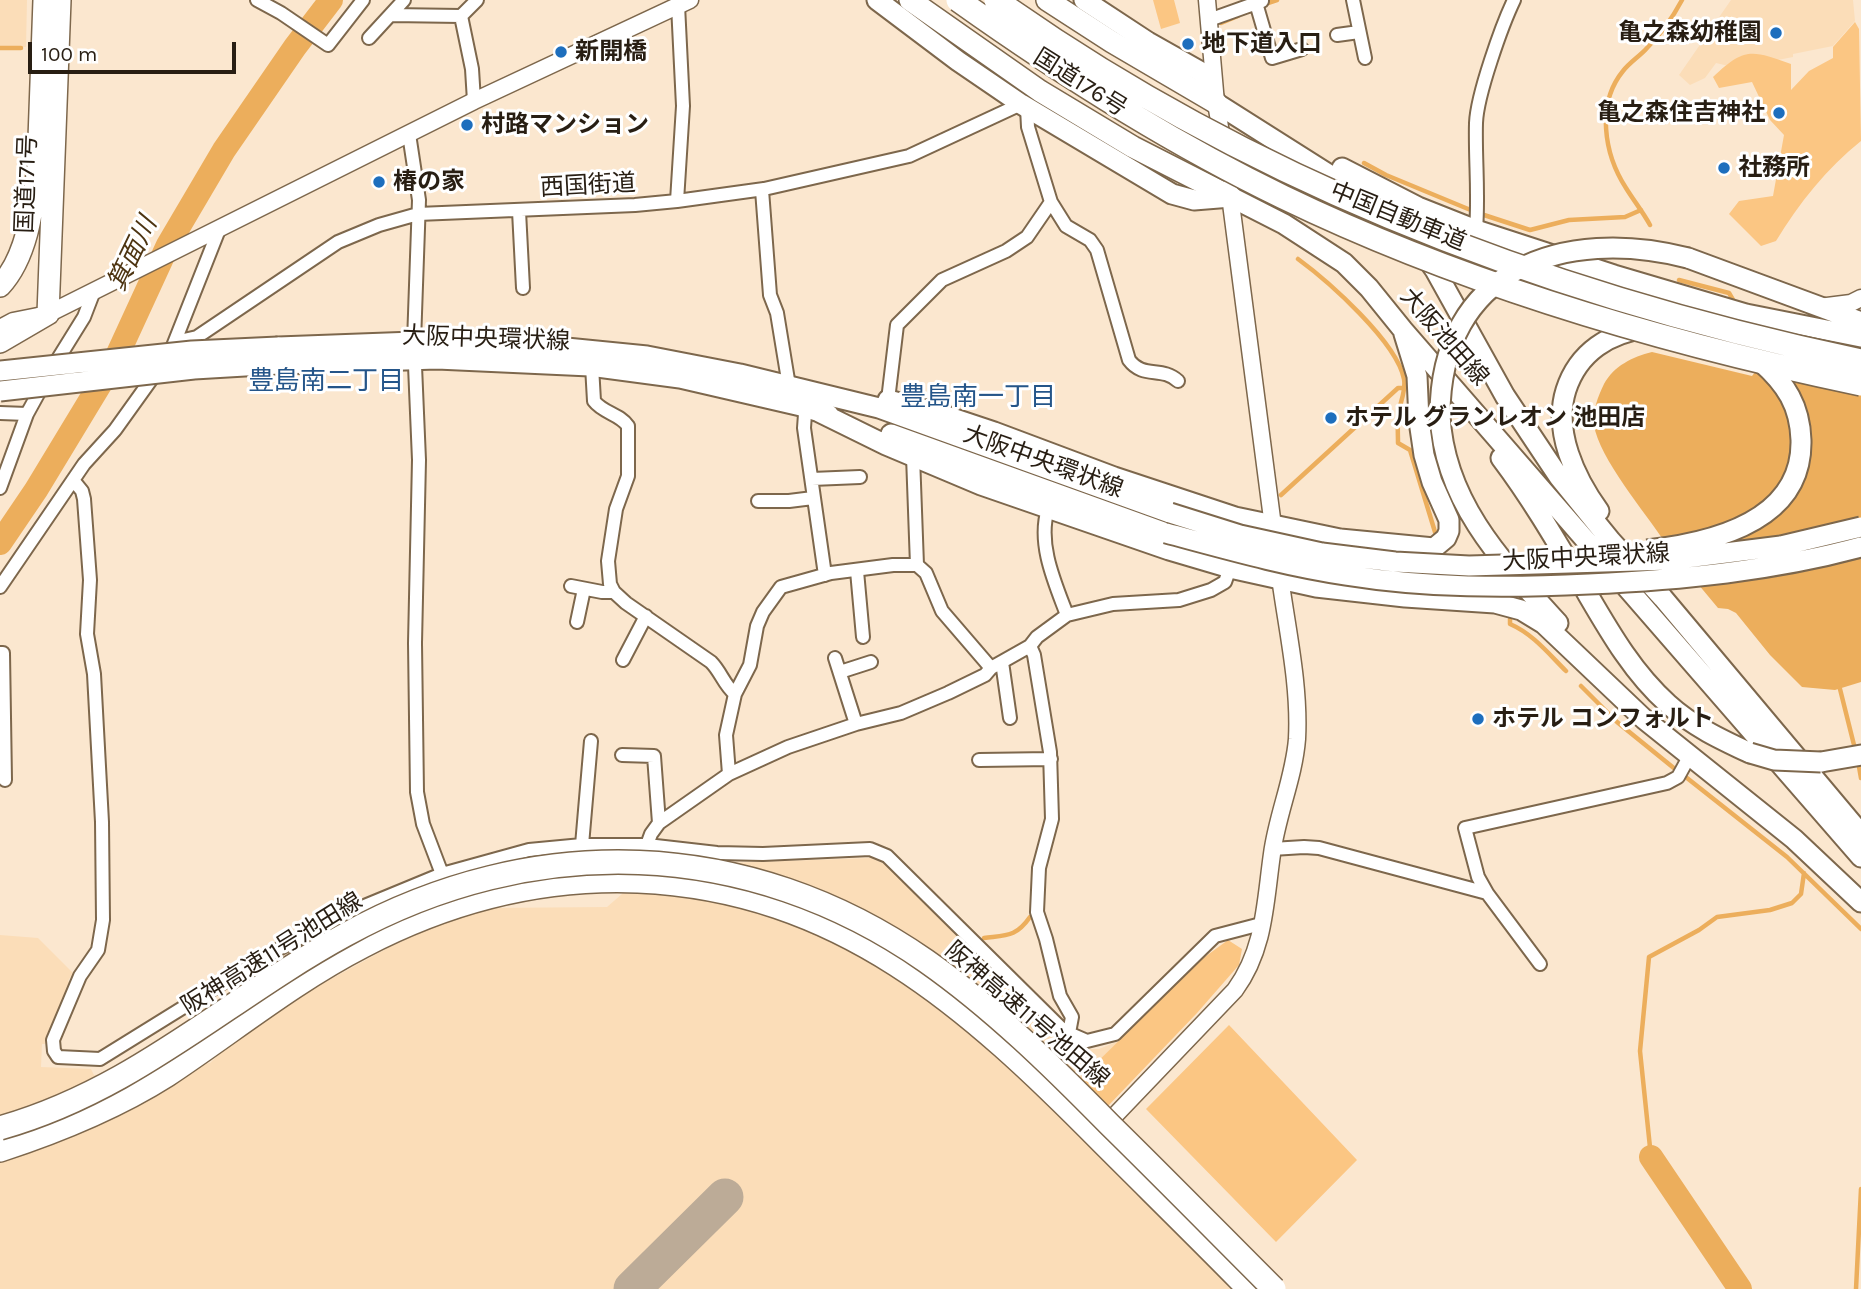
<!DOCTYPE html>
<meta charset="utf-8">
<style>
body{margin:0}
#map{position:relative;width:1861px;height:1289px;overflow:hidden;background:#fbe7cf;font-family:Karla,sans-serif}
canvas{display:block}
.scale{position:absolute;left:28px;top:42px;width:208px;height:32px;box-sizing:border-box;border:4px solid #281e13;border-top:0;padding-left:9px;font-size:21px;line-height:24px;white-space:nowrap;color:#281e13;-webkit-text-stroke:5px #fff;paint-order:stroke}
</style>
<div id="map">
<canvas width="1861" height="1289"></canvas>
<div class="scale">100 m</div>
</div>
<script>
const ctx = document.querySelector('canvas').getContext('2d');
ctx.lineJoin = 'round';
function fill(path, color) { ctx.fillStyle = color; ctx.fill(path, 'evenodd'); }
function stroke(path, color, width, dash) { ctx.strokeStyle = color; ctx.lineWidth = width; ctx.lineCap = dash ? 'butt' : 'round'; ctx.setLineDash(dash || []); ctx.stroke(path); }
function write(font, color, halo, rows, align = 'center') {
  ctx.font = font + ' Karla,"Noto Sans JP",sans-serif'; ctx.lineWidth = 6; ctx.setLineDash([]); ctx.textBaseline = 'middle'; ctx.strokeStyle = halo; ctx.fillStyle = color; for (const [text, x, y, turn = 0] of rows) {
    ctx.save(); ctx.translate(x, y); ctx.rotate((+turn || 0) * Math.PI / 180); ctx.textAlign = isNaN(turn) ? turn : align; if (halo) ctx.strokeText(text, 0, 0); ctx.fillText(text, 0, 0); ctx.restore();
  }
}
fill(new Path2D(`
 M0 0H27L26 47H0Z
 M1731 0H1853L1855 21 1833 46 1793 54V57L1737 68 1716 63 1705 78 1690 85 1679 75Z
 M638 856 725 863 871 858 891 867 1058 1038 1069 1045 1083 1049H1099L1119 1041 1082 1078 1108 1106 1081 1133 1234 1289H0V935L38 938 73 973 68 981 72 983 45 1044H42L41 1067 91 1069 94 1075 210 1063 234 1040 320 985 388 948 437 925 490 908 607 907 622 894Z`), '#fbddb8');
fill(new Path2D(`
 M1153 0H1174L1180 23 1161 29Z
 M1855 22 1859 29 1861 141C1827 168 1799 203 1776 241L1761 246 1729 214 1739 201 1773 196 1784 135 1770 120 1752 82 1719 88 1713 77C1745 47 1751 50 1791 64V90L1809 71 1833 58V47Z
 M1228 940 1242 949 1239 965 1197 1013 1108 1106 1081 1078 1202 959Z
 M1229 1025 1357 1160 1276 1242 1146 1109Z`), '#fbc683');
fill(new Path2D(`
 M1652 352 1752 376 1767 357 1861 384V682L1835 690 1802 687 1770 655 1736 613 1728 609 1718 608 1698 584 1679 540 1664 541C1645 512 1599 458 1594 425 1592 412 1598 396 1604 384 1614 366 1632 357 1652 352Z`), '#ecae5c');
stroke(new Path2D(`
 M1265 4 1277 0
 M1221 23 1238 16
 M0 48H21
 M1364 163 1386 175 1473 211
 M1484 215 1530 230 1569 220 1625 217 1641 210
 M1650 225C1643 212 1634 201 1626 188 1604 154 1596 104 1623 71 1630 62 1640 56 1647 48 1661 34 1673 17 1682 0
 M1298 259C1328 281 1397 342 1404 379 1406 391 1401 399 1399 411 1397 421 1398 432 1398 443L1410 450 1435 532
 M1679 280 1729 293 1736 305
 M1281 495 1398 388H1405
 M1510 619V624C1533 634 1548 653 1566 671
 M1581 686 1617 722 1675 769
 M1840 689 1855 749
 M1858 761 1861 778
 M1687 778 1787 857 1861 929
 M984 938C1007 935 1016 937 1030 917
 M1651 1157 1640 1051 1649 957 1699 930 1717 917 1770 910 1792 903 1801 894 1804 873
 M1856 1289 1861 1189`), '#ecae5c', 4.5);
stroke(new Path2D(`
 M0 543 36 490 116 358 168 245 224 150 295 47 331 0
 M1651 1157 1740 1289`), '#ecae5c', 24);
stroke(new Path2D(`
 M632 1289 725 1197`), '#bcab97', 37);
const minor = new Path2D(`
 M257 0 281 13 328 45 363 0
 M1353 0 1365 58
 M1256 3 1272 58 1302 49
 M391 15 461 16
 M1209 20 1262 1
 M1337 35 1359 32
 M369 38 404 0
 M474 101 472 69 461 16 477 0
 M409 134 419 200 414 342 419 460 415 643 417 792 423 824 442 874
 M762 190 770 295 777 313 789 386 805 414 804 428 825 575
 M677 201 683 106 678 5
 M1051 202 1066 226 1090 240 1097 250 1129 360C1143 379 1162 366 1178 381
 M519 211 523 288
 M1476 230C1479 193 1475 159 1476 123 1477 95 1502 25 1514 0
 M175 342 197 337 338 242 379 225 418 214 635 205 677 201 764 189 909 156 1021 104
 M173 346 220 227
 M592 366 594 401C603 413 620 414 628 426V476L616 509 608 561 610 584 614 592 626 603 711 662C721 672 724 685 735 694L726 735 729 774
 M53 367 84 317 94 291
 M888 400 897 325 942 280 1006 251 1027 237 1051 202 1028 127 1027 108
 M0 413 27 414 44 383
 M913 456 917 565 926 573 942 611 991 668
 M812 479 860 477
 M73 480 82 491 84 499 90 580 87 634 94 674 102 822 103 920 98 950 80 976 53 1040 54 1051 58 1057 100 1059 271 953 350 912 442 874 529 850 582 845H647L717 853 763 854 870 849 887 856 1064 1031 1087 1041 1115 1034 1215 936 1261 924
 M0 488 27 414
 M758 501H789L813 498
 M1048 509C1037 544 1055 583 1067 615
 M857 571 863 637
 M571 586 602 592H614
 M0 587 84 464 115 430 158 370
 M577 622 584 589
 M1030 646 1034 655 1050 752 1052 819 1039 868 1037 912 1046 939 1060 996 1072 1017 1069 1033
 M0 653H3L5 780
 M835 658 856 724
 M623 660 646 616
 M1002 662 1010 718
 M840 672 871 662
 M735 694 750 665 757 626 763 612 781 587 831 573 893 565H917
 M622 755 654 756 659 823
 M979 760 1051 759
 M582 845 591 741
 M647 845 651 834 659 823 729 774 788 747 856 724 901 713 948 693 985 675 991 668 1030 646 1037 637 1067 615 1113 604 1179 600 1211 590 1225 582 1230 568
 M1272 849 1304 847 1319 848 1487 893 1478 877 1465 828 1667 783 1678 777 1689 757
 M1487 893 1540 964`);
const tertiary = new Path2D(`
 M1207 0 1216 103 1223 145
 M1229 188 1274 534
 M1819 307 1851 303 1861 298
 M0 328 13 321 48 314 474 101 690 0
 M1102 1129 1235 990C1265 949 1265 903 1272 854 1277 815 1294 778 1297 739 1300 683 1286 625 1279 570`);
const primary = new Path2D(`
 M877 0 958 61 1021 104 1172 194 1194 200 1231 197 1284 224 1344 263 1369 288 1403 330 1861 857
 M1084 0 1148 42 1203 73 1216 103 1366 198
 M1342 168 1418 207 1476 230 1614 275 1746 314 1861 337
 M1395 221 1409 233 1435 270 1505 396 1559 477 1611 541 1663 598 1861 834
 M1688 258 1861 322
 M278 347 414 342 526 344 647 356 740 374 879 408 1170 513
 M279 364 437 359 590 366 680 378 801 406 829 415
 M888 400 934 412 994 432 1114 477 1235 517 1340 539 1434 548 1446 538 1449 531V520L1432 482 1424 455 1419 421 1417 376 1404 334
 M819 412 886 445 981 485 1169 550 1230 568 1316 587 1405 597 1495 603 1521 610 1544 624 1644 719 1794 839 1861 902
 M1440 415C1444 502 1502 562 1558 623
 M891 434 1166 533
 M1501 458C1532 499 1558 544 1584 588 1608 629 1632 672 1668 704 1692 726 1722 740 1750 753
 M1599 511C1575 478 1553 431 1566 390 1591 313 1692 315 1749 353
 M1821 762 1861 755`);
const trunk = new Path2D(`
 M910 0 1040 91 1133 147 1231 197
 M1047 0 1112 42 1216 103
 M0 286C28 256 33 206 38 167L44 0
 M0 342 48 314 60 0`);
const motorway = new Path2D(`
 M0 1150C58 1131 115 1108 167 1075 232 1032 293 982 363 946 449 901 540 877 638 881 840 890 969 1007 1104 1144 1152 1192 1201 1240 1249 1289`);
stroke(minor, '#7d674c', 16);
stroke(tertiary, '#7d674c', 19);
stroke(primary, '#7d674c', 23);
stroke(trunk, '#7d674c', 24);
stroke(motorway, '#7d674c', 26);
stroke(minor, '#fff', 12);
stroke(tertiary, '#fff', 16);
stroke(primary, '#fff', 19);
stroke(trunk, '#fff', 21);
stroke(motorway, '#fff', 23);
const primaryBridge = new Path2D(`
 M0 371 192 351 278 347
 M0 391 194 369 279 364
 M1440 415C1440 269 1564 226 1688 258
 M1170 513 1240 535 1322 553 1395 562 1469 566 1670 560 1781 546 1861 527
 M1166 533C1226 549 1285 566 1346 575 1427 588 1508 588 1589 584 1680 580 1773 571 1861 547
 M1647 550C1711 543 1803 522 1801 440 1800 406 1786 384 1761 362
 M1750 753 1774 760 1821 762`);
const motorwayBridge = new Path2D(`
 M958 0C1062 74 1169 142 1283 197 1465 285 1664 343 1861 384
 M996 0C1254 184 1553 296 1861 361
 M0 1128C135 1090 226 1000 345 935 533 831 748 837 926 961 993 1008 1052 1066 1110 1125 1165 1179 1219 1234 1274 1289`);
stroke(primaryBridge, '#7d674c', 23, []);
stroke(motorwayBridge, '#7d674c', 26, []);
stroke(primaryBridge, '#fff', 19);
stroke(motorwayBridge, '#fff', 23);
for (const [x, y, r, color] of [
 [1776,33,7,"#1d6ebd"],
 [1188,44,7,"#1d6ebd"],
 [561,52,7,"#1d6ebd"],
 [1779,113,7,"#1d6ebd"],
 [467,125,7,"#1d6ebd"],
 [1724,168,7,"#1d6ebd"],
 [379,182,7,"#1d6ebd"],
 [1331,418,7,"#1d6ebd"],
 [1478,719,7,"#1d6ebd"]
]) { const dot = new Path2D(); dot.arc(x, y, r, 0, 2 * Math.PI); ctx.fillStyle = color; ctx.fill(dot); stroke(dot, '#fff', 2.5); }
write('bold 24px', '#281e13', '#fff', [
 ["亀之森幼稚園",1762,33,"right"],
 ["地下道入口",1202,44],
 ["新開橋",575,52],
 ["亀之森住吉神社",1765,113,"right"],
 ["村路マンション",481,125],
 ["社務所",1738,168],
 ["椿の家",393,182],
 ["ホテル グランレオン 池田店",1345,418],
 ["ホテル コンフォルト",1492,719]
], 'left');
write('24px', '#281e13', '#fff', [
 ["国道176号",1080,83,32],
 ["国道171号",27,184,-88],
 ["西国街道",588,186,-3],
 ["中国自動車道",1398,217,22],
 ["大阪池田線",1444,337,49],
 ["大阪中央環状線",486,339,2],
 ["大阪中央環状線",1043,462,20],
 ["大阪中央環状線",1586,558,-3],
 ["阪神高速11号池田線",272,954,-32],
 ["阪神高速11号池田線",1027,1015,41]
]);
write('italic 26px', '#4d3411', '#fff', [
 ["箕面川",133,254,-64]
]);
write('26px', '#245589', '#fff', [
 ["豊島南二丁目",326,382],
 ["豊島南一丁目",978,398]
]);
</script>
